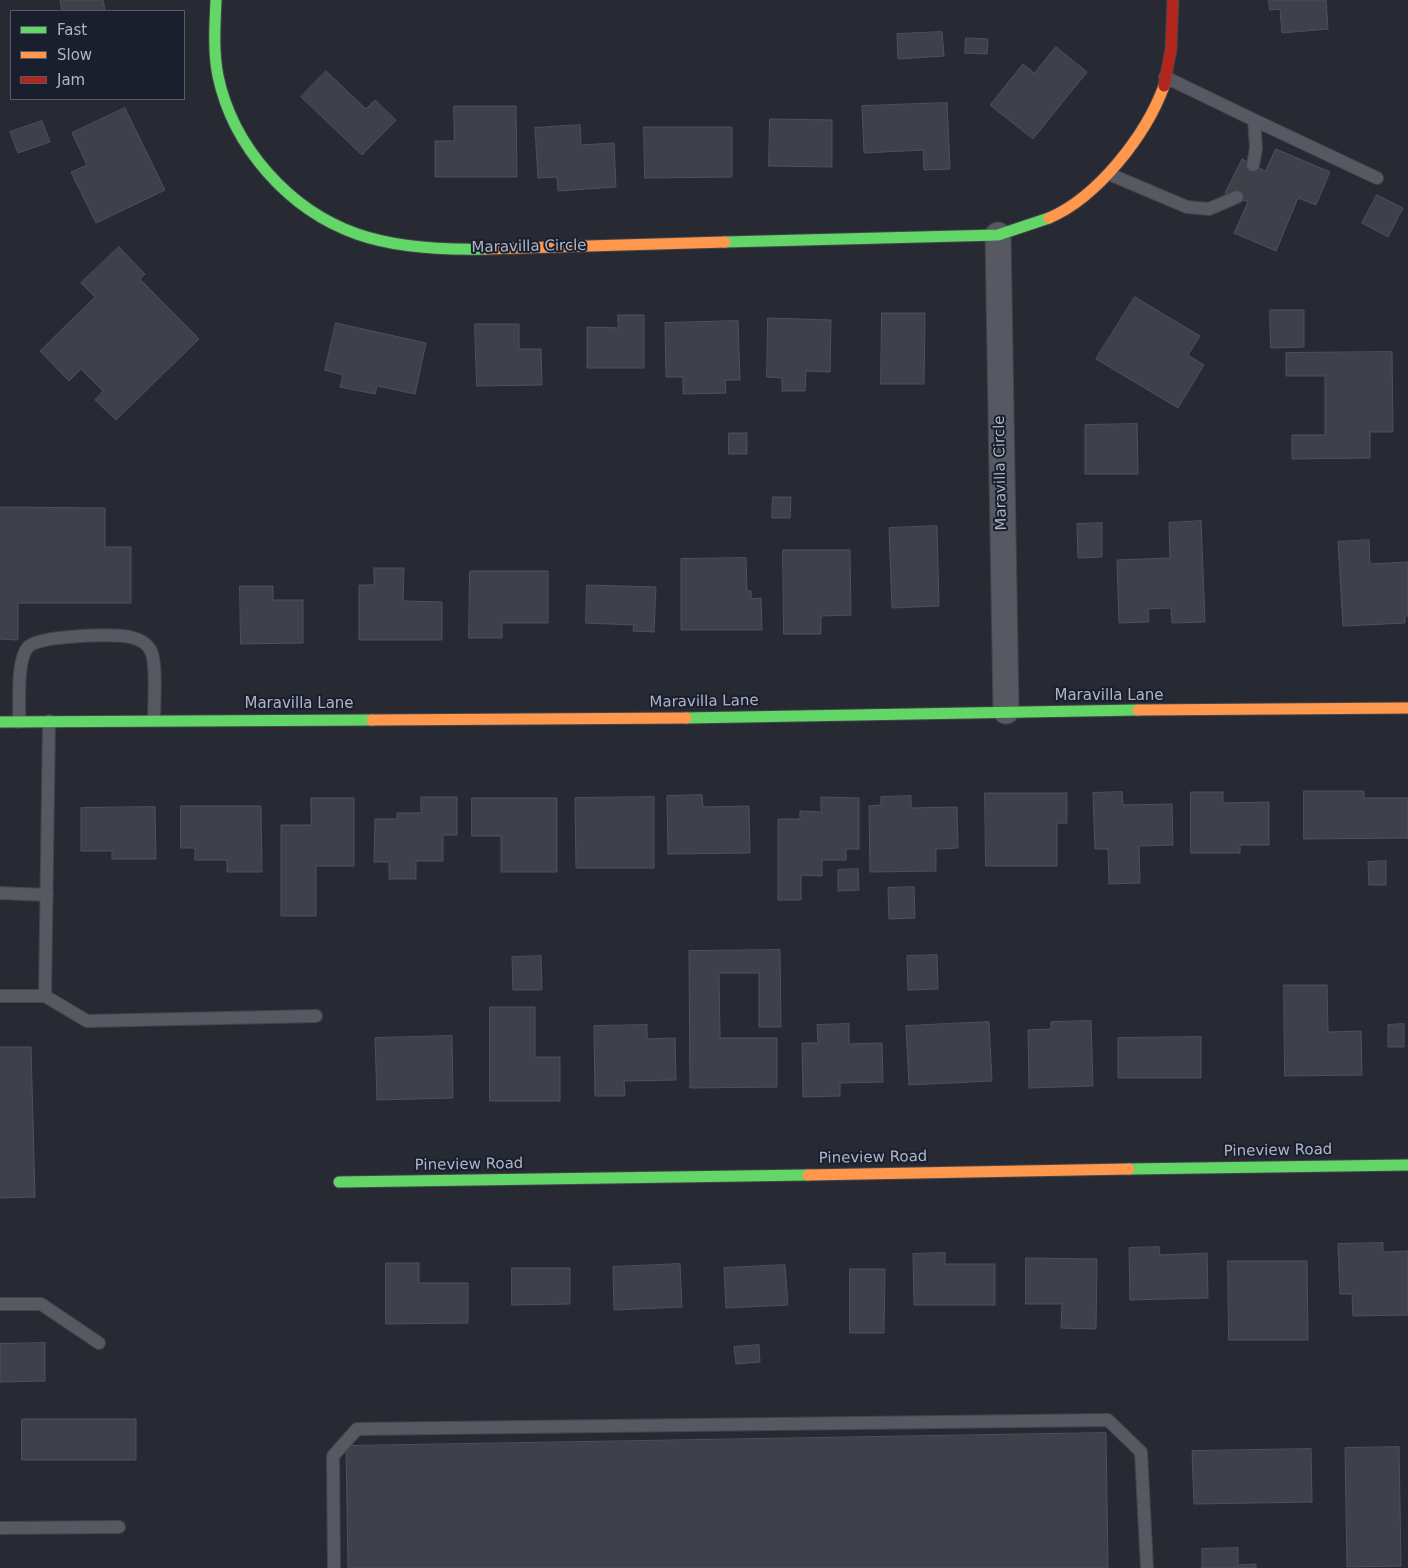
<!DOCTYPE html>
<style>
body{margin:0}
#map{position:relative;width:1408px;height:1568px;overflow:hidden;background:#272a33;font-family:"DejaVu Sans",sans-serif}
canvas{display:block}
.legend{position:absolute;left:10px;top:10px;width:175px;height:90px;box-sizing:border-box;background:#1a1f2e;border:1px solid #565b6b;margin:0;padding:6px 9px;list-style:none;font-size:15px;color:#afb4c6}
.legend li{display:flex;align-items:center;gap:10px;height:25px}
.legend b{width:25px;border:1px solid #565b6b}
</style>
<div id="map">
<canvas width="1408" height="1568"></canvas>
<ul class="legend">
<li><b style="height:6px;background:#63d668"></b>Fast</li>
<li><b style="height:6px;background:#ff974d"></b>Slow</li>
<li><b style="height:6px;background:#b3261e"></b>Jam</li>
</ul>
</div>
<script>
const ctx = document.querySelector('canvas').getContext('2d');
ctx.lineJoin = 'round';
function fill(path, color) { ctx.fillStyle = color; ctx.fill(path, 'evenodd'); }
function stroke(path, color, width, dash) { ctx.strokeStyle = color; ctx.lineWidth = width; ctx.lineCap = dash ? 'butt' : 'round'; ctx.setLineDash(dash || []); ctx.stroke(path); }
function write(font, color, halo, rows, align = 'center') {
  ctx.font = font + ' "DejaVu Sans",sans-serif'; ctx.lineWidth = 4; ctx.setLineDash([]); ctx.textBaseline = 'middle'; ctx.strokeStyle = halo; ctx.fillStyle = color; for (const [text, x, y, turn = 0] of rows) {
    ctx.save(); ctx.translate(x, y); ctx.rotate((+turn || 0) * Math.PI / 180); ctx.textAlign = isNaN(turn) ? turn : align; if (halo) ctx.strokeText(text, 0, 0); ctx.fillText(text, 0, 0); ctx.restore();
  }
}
const building = new Path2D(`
 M65 0H103L105 11H62L60 1Z
 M1269 0H1326L1328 29 1282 33 1280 9 1270 10Z
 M942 32 944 56 898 59 897 34Z
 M966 38 988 39 987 54 965 53Z
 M1056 47 1087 72 1033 139 990 105 1023 64 1034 73Z
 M326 71 366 109 375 100 396 120 362 155 301 97Z
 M947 103 950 169 924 170 923 150 864 153 862 106Z
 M454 106H516L517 177H435V141H454Z
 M125 108 165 190 96 223 71 172 87 165 72 133Z
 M770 119 832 120V167L769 166Z
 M42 121 50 142 18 153 10 132Z
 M580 125 581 145 614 143 616 187 558 191 557 177 538 178 535 128Z
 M644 127H732V177L645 178Z
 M1276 149 1330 172 1316 205 1298 198 1276 251 1234 233 1248 202 1225 193 1242 159 1265 171Z
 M1377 195 1403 208 1388 237 1362 223Z
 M119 247 145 274 140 279 199 339 116 420 95 400 103 391 81 369 69 381 40 351 95 297 81 283Z
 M1135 297 1200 336 1188 355 1204 365 1178 408 1096 359Z
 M1270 310H1304V347L1271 348Z
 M882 313H925L924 384H881Z
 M618 315H644V368H587V327L618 328Z
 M768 318 831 320 830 372 806 371 805 391H782V378L767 377Z
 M738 321 740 380H725L726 393 683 394V377H666L665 323Z
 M336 323 426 343 415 394 377 386 375 394 340 387 343 375 325 370Z
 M475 324H519V349H541L542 385 477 386Z
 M1392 352 1393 432H1370V458L1292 459V435H1325V376H1286V353Z
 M1137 424 1138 474H1085V425Z
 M729 433H747V454H729Z
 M773 497H791L790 518H772Z
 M0 507 105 508V547H131V603H18V640L0 639Z
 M1201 521 1205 622 1172 623 1171 608 1148 609 1149 622 1119 623 1117 560 1170 558 1169 523Z
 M1102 523V557L1078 558 1077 524Z
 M937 526 939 606 892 608 889 528Z
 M1369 540 1370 564 1408 562V616H1405V623L1343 626 1338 542Z
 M783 550H850L851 615 821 616V634H784Z
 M746 558 747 591H751V599L761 598 762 630H681V559Z
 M374 568H404L403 601 442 602V640H359V585H374Z
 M470 571H548V623H502V638H469Z
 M587 585 656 587 654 632 633 631 634 625 586 623Z
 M240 586H273V600H303V643L241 644Z
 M1304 791H1364V798H1408V838L1304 839Z
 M1122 792 1123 805 1172 804 1173 845 1139 846 1140 883 1109 884 1108 849H1095L1093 793Z
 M1191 792H1223V803L1269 802V845H1240V853H1191Z
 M985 793H1067V823H1057V866H986Z
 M702 795 703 807 749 806 750 853 668 854 667 796Z
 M911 796V808L957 807 958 848 936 849V871L870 872 869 806 881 805V797Z
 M421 797H457V835H443V861H416V879H389V862H374L375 819H397V813H421Z
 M654 797V868H576L575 798Z
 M821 797 859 798V849H846V860H822V876L801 875V900H778V819H800V811L821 812Z
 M311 798H354V866H316V916H281V825H311Z
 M472 798H557V872H501V836H472Z
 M181 806H261L262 872H227V860H195V848H181Z
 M155 807 156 859H112V851H81V808Z
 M1386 861V885H1369L1368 862Z
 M858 869 859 890 838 891V870Z
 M914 887 915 918 889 919 888 888Z
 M780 950 781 1027H759V973H719L720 1038H777V1087L690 1088 689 951Z
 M937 955 938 989 908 990 907 956Z
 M541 956 542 990H513L512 957Z
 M1284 985H1327L1328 1032 1361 1031 1362 1075 1285 1076Z
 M490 1007H535V1057H560V1101H490Z
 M1091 1021 1093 1086 1029 1088 1028 1030 1051 1029V1022Z
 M989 1022 992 1081 909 1085 906 1026Z
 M849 1024V1044L882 1043 883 1082 840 1083V1096L803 1097 802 1043H818L817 1025Z
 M1404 1024V1047H1388V1025Z
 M647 1025V1039L675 1038 676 1080 624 1081 625 1096H595L594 1026Z
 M452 1036 453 1098 377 1100 375 1038Z
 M1201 1037V1078H1118V1038Z
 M0 1047H31L35 1197 0 1198Z
 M1383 1243V1252L1408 1251V1315L1353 1316 1352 1294H1340L1338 1244Z
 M1159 1247 1160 1255 1207 1253 1208 1298 1130 1300 1129 1248Z
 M945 1253V1264H995V1305H914L913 1254Z
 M1026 1258 1097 1259 1096 1329 1061 1328 1062 1304H1026Z
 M1228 1261H1307L1308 1340H1229Z
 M386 1263H419V1283H468V1323L386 1324Z
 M680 1264 682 1307 614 1310 613 1267Z
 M785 1265 788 1305 726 1308 724 1268Z
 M512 1268H570V1304L512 1305Z
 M850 1269H885L884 1333H850Z
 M45 1343V1381L0 1382V1344Z
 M759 1345 760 1362 736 1364 734 1347Z
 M22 1419H136V1460H22Z
 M1106 1433 1108 1568H348L346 1446Z
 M1399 1447 1401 1566 1347 1567 1345 1448Z
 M1311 1449 1312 1502 1194 1504 1192 1451Z
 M1238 1548V1565L1256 1564V1568H1202V1549Z`);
fill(building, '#3e414a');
stroke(building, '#4e515c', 1);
const lane = new Path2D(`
 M1165 77 1254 120 1256 148 1253 165
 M1254 120 1377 178
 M1109 174 1187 207 1209 209 1237 197
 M19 722C20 703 16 661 28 647 39 635 113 634 130 637 139 639 147 643 151 651 157 664 154 705 154 720
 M0 893 47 895
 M0 996H45L87 1021 316 1016
 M45 996 49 721
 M0 1304H41L99 1343
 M0 1528 119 1527
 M334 1568 333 1456 357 1429 1108 1420 1141 1452 1147 1568`);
const street = new Path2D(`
 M998 235 1006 711`);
const fast = new Path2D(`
 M216 0C215 25 213 51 218 76 233 147 289 210 357 234 397 248 443 250 485 249
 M725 242 998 235 1049 218
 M686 718 1138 710
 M0 722 372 720
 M1129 1169 1408 1165
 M339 1182 808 1175`);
const slow = new Path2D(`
 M1049 218C1098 197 1146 135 1164 86
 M485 249 725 242
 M1138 710 1408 708
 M372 720 686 718
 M808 1175 1129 1169`);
const jam = new Path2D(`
 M1164 86 1171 49 1173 0`);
stroke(lane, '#42454c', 14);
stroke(street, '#42454c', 27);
stroke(fast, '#42454c', 13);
stroke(slow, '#42454c', 13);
stroke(jam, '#42454c', 13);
stroke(lane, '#565862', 12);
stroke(street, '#565862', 25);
stroke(fast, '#63d668', 11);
stroke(slow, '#ff974d', 11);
stroke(jam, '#b3261e', 11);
write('15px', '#afb4c6', '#1a1f2e', [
 ["Maravilla Circle",529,247,-1],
 ["Maravilla Circle",1001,473,-91],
 ["Maravilla Lane",1109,696],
 ["Maravilla Lane",704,702,-1],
 ["Maravilla Lane",299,704],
 ["Pineview Road",1278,1151,-1],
 ["Pineview Road",873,1158,-1],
 ["Pineview Road",469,1165,-1]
]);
</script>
